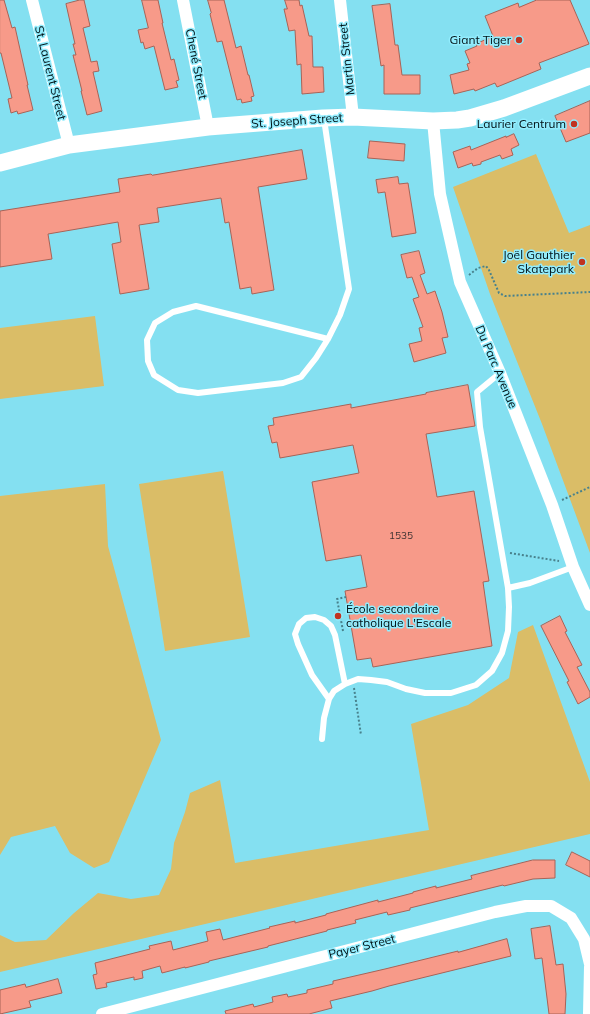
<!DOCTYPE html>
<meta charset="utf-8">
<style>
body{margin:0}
canvas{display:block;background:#84e0f1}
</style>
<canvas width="590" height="1014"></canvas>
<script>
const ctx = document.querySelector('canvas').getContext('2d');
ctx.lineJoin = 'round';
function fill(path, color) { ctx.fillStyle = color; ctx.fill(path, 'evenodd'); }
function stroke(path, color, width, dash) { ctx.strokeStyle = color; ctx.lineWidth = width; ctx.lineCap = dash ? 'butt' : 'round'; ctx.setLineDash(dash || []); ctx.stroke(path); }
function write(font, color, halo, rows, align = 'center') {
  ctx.font = font + ' Mulish,sans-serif'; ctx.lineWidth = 3; ctx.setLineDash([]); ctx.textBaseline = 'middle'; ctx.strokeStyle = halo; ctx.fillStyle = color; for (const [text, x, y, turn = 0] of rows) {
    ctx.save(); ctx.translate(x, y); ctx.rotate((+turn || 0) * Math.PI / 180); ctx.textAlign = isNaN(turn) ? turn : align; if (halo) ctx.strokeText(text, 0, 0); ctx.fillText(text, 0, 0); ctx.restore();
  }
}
fill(new Path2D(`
 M536 154 569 233 590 225V553L542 424 490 294 453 187Z
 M95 316 104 386 0 399V328Z
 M223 471 250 637 165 651 139 484Z
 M105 484 108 546 161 740 109 862 94 868 70 853 55 826 11 837 0 855V496Z
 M533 625 590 782V834L0 972V935L15 942 46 940 74 913 98 893 131 899 159 895 171 869 174 843 185 812 190 793 220 780 235 863 429 830 411 724 468 705 509 678 518 632Z`), '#dabd67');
const building = new Path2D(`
 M0 0H4L12 28 15 27 28 85H27L33 110 18 114 17 111 11 113 8 99 12 98 1 53H0Z
 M80 0H84L90 26 83 28 91 62 97 61 99 71 93 72 102 111 87 115 81 91H82L73 55H76L73 44H75L66 4Z
 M142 0H158L163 23H162L171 60 174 59 179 80 176 81 178 87 165 90 154 46 145 49 143 42 141 43 138 30 148 28Z
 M208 0H224L236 48 241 46 248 75H249L254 96 251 97 252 101 242 103 241 99 237 100 222 41 217 42 210 14 211 13Z
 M285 0H299L300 6 302 5 309 36H312L313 67H323L324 92 302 94 301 64 297 65 295 30 289 31 284 9H287Z
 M537 0H570L589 44 539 63 541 69 497 87 495 83 475 91 474 89 454 94 450 75 469 70 467 64 470 63 465 51 477 46 476 44 493 36 485 16 518 3 519 7Z
 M390 4 395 45H398L402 75H420V94H384V65L381 66 372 6Z
 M590 101V133L566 142 555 116Z
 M514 134 519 145 511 149 513 155 502 159 500 155 481 162V164L473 166 472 163 458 168 453 152 470 146 471 150 506 136V137Z
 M370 141 405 144 404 161 368 158Z
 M302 150 307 179 258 187 274 290 252 294 251 287 240 289 229 222 225 223 221 198 157 208 159 222 139 225 149 289 120 294 112 244 121 242 118 222 48 234 52 259 0 267V211L120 192 118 179 151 174 152 175Z
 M398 177 399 184 408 183 416 233 392 237 385 192 378 193 376 180Z
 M419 251 425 273 420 275 427 294 435 291 442 312 448 337 442 338 446 353 414 362 409 344 422 341 419 328 423 327 413 299 419 297 412 277 407 278 401 255Z
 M468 385 475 426 426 434 437 497 474 491 489 581 483 582 492 646 373 667 371 658 357 660 345 591 367 587 361 555 326 561 312 482 359 473 353 445 280 458 277 442 272 443 268 426 274 425 273 418 351 404V408L426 394V393Z
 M560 616 567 631 565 632 582 665 577 667 590 692V697L578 704 567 682 569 681 541 626Z
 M572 852 590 861V877L566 865Z
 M533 860H555V878L533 879 504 886 503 885 410 908V910L388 915 387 912 355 920 356 923 327 930V931L268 946V947L209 961V962L185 968V967L162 973 160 966 142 971 143 978 134 980V977L106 983 107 987 96 989 93 975 97 974 95 963 150 949 149 946 171 941 173 950 208 941 206 932 220 929 223 940 270 928 269 927 295 921V923L326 915V914L378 900V902L413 893V892L436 886V888L472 879 471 876Z
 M550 926 556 965 563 964 566 994 565 1014H549L542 958 535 959 531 929Z
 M507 939 511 956 389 986 372 991 330 1001 332 1008 309 1014H226L225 1011 253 1004 254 1007 273 1002 272 997 287 994 288 997 307 993V990L333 984V981L385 969 458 951V952Z
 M58 979 62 993 29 1001 31 1007 0 1014V990L25 984 26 987Z`);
fill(building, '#f79a89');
stroke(building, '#a76357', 1);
stroke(new Path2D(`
 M469 275 478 268 486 266 489 270 499 293 505 296 590 292
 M562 500 590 487
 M510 553 559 561
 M343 631 337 599 346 597
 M354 688 361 735`), '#48818c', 2, [2, 2]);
stroke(new Path2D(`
 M324 119 349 289 340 315 328 339 316 358 301 377 283 383 198 393 178 390 154 375 148 361 147 340 155 323 173 312 196 306 328 339
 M508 588 530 583 573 567
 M329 699 312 675 298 644 295 634 299 624 306 618 315 617 324 620 331 626 335 635 345 684
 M322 739 324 718 329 699 334 691 345 684 358 679 371 680 387 682 406 689 425 693H451L476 685 492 671 502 653 508 631 509 607 508 588 480 427 477 392 500 373`), '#fff', 6);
stroke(new Path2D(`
 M32 0 69 145
 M183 0 208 127
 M340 0 353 117
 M433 121 440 194 460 282 500 373 552 505 573 567 590 605
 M102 1014 495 912 526 906H551L571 918 584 939 590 964
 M589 1014 590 967`), '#fff', 12);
stroke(new Path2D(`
 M0 163 69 145 208 127 323 118 353 117 433 121 457 120 470 118 504 108 590 76`), '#fff', 17);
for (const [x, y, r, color] of [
 [519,40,4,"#c03321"],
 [574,124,4,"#c03321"],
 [582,262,4,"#c03321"],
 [338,616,4,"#c03321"]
]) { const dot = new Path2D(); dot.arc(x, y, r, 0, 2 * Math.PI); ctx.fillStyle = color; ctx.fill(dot); stroke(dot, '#92edfe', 1.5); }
write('10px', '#3e3332', null, [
 ["1535",401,536]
]);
write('12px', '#011115', '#92edfe', [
 ["Giant Tiger",511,40],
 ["Laurier Centrum",566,124],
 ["Joël Gauthier",574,255],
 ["Skatepark",574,269],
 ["École secondaire",346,609,"left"],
 ["catholique L'Escale",346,623,"left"]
], 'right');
write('12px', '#011115', '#92edfe', [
 ["Martin Street",347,59,-96],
 ["Chené Street",196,64,79],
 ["St. Laurent Street",50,73,76],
 ["St. Joseph Street",297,121,-4],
 ["Du Parc Avenue",496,367,67],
 ["Payer Street",362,947,-14]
]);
</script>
